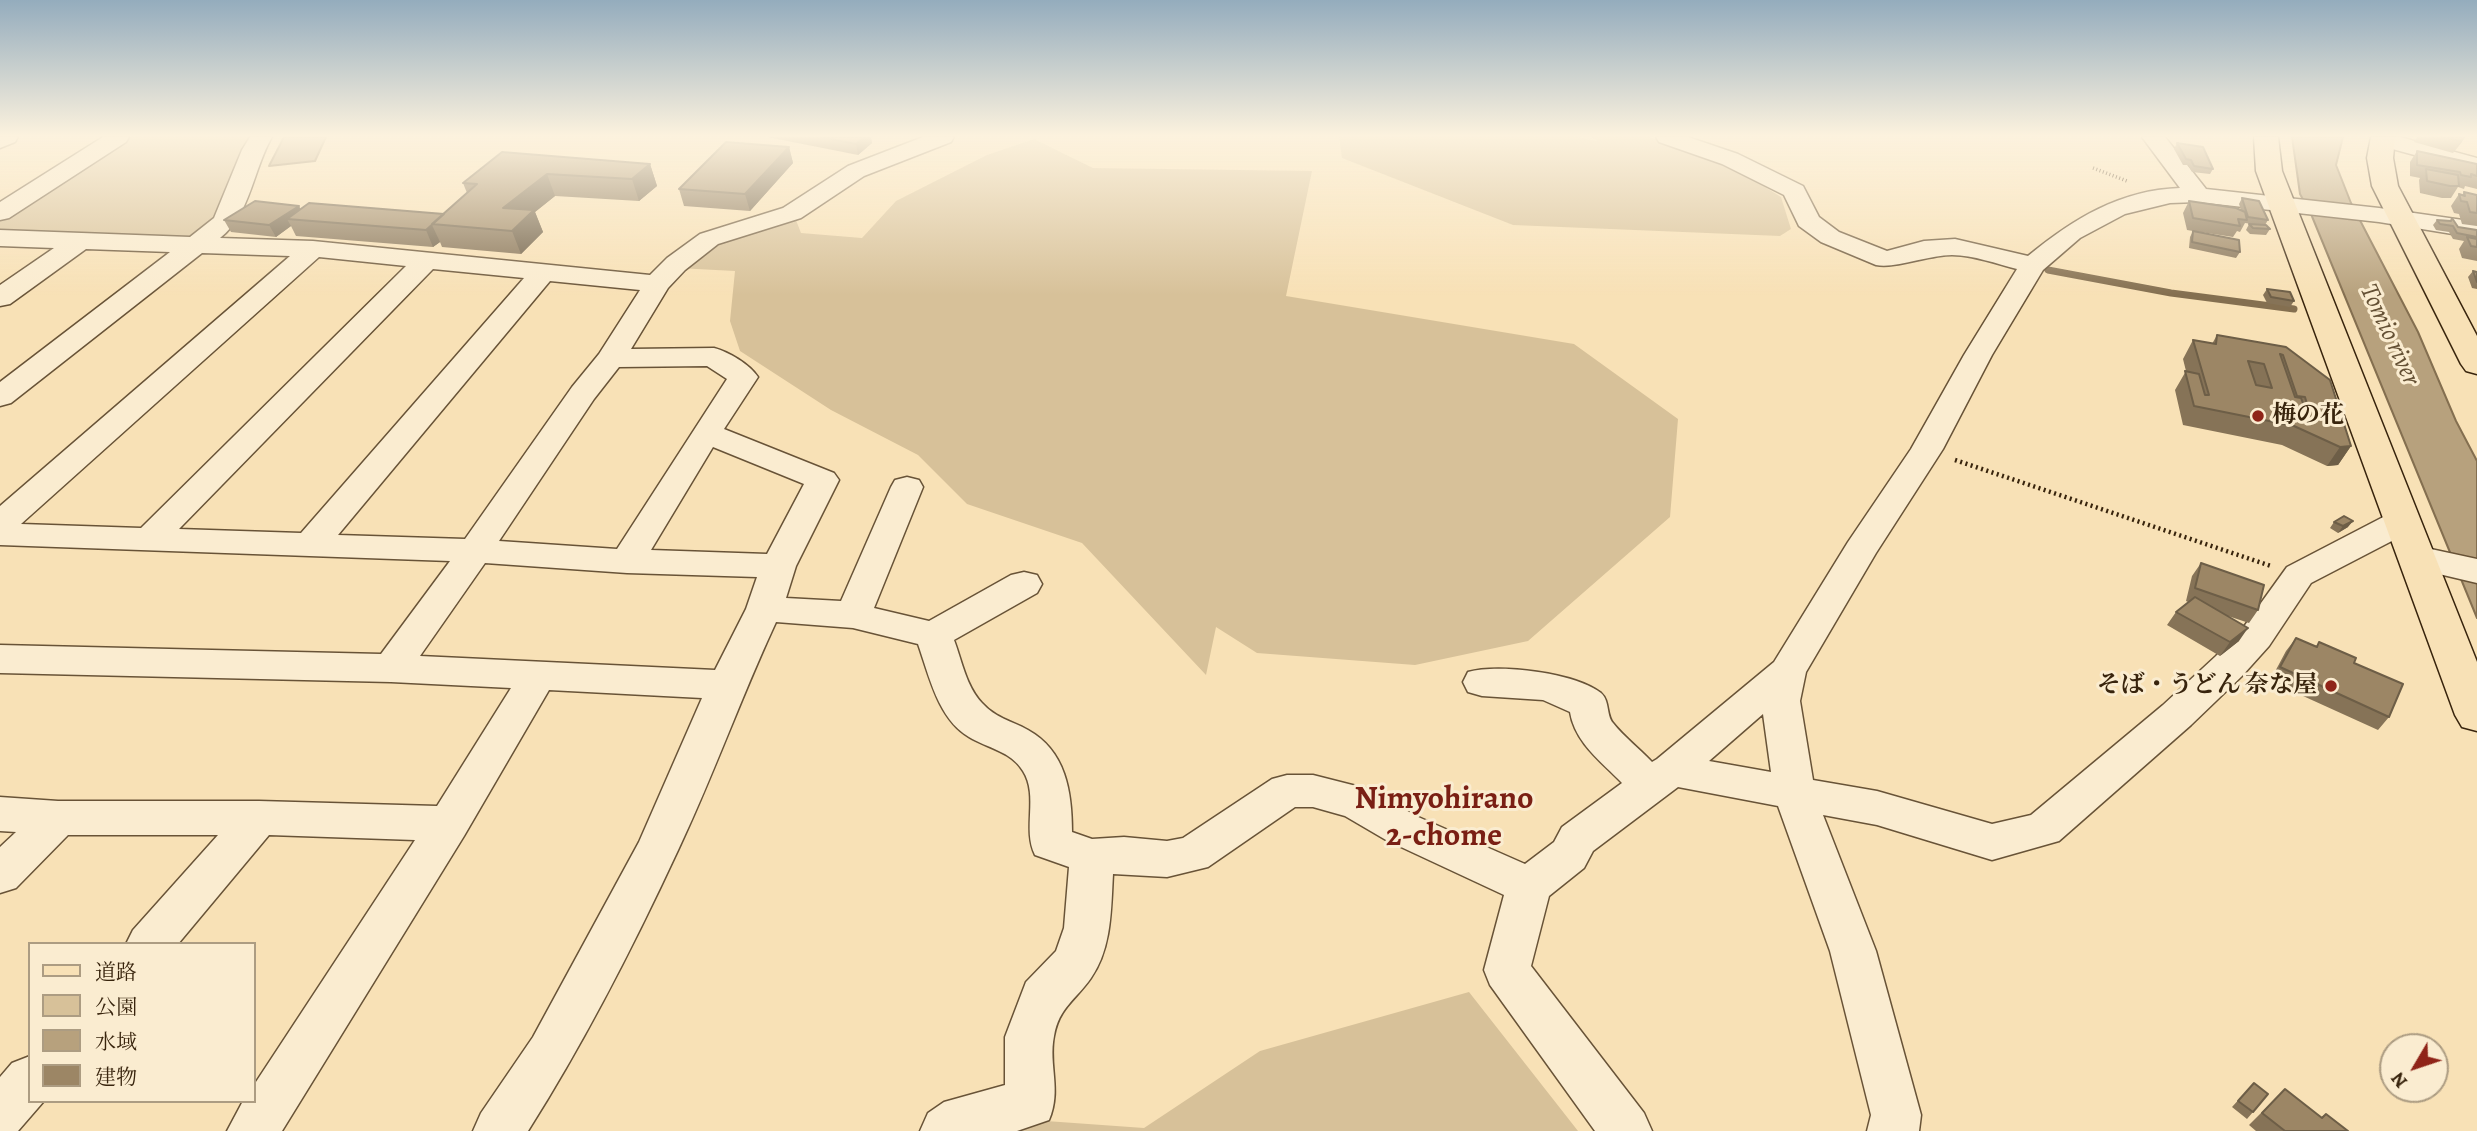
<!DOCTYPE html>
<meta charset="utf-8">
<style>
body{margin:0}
#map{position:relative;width:2477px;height:1131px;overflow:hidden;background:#f8e1b6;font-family:Alegreya,"Noto Serif JP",serif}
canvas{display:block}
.legend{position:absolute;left:28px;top:942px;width:228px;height:161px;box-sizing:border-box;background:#faecd0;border:2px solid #ac9c82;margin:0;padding:9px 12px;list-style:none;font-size:21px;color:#38240d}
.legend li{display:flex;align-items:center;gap:14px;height:35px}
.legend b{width:35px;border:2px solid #ac9c82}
.north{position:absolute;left:2379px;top:1033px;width:70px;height:70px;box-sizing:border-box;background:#faecd0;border:2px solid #ac9c82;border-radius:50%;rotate:231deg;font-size:19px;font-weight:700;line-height:28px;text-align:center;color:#38240d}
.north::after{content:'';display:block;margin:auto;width:24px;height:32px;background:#8f2418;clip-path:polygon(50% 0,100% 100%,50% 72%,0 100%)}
</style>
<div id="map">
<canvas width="2477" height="1131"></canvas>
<ul class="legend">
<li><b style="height:9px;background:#f8e1b6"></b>道路</li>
<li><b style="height:19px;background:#d7c199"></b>公園</li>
<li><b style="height:19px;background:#b7a17d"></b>水域</li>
<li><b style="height:19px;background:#9c8665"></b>建物</li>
</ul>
<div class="north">N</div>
</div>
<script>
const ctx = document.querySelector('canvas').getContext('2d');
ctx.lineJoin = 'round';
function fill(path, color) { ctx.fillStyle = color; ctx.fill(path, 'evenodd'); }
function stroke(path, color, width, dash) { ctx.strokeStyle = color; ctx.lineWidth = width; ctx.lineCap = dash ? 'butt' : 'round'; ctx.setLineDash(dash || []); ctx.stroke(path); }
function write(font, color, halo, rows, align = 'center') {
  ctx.font = font + ' Alegreya,"Noto Serif JP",serif'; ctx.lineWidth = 6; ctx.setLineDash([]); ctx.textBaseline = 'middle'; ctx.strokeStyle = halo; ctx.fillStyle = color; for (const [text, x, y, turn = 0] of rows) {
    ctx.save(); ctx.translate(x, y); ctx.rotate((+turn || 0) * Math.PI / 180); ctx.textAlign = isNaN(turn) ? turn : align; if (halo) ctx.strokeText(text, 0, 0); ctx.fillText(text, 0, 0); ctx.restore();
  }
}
fill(new Path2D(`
 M130 137H255L219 221 201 237 0 233V220Z
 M1339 137H1577L1597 141 1591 137H1650L1733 167 1781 197 1791 229 1780 236 1513 225 1342 158Z
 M1034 139 1093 168 1312 171 1286 296 1574 344 1678 419 1670 517 1528 641 1415 665 1257 653 1216 627 1206 675 1082 543 967 504 918 455 831 410 740 351 730 321 735 271 677 268 716 244 794 215 801 233 862 238 896 201 987 155Z
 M1469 992 1578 1131H1010L1046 1121 1144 1128 1260 1051Z`), '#d7c199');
const water = new Path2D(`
 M284 137H326L315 161 269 166Z
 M2292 137H2343L2336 165 2351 203 2418 332 2456 421 2477 461V618L2311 214 2300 194Z`);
fill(water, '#b7a17d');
stroke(water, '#846f50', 2);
stroke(new Path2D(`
 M2048 270 2171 293 2294 309`), '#846f50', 7);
const minor = new Path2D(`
 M0 137H18L15 142 0 148Z
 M103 137H129L126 142 9 218 0 220V202Z
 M250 137H272C253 169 251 214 220 238L313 241 650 275 667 258 700 234 783 208 848 166 923 137H954L951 142 864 176 801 218 718 244 685 270 668 288 631 349 714 348C729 352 749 364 758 377L724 429 834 473 839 480 796 566 786 598 841 601 891 487 895 480 907 477 919 480 923 487 874 608 929 621 1011 575 1024 572 1037 575 1042 584 1037 593 954 640C962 661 966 686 982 703 995 718 1012 721 1028 730 1066 751 1072 792 1072 832L1092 839 1124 837 1167 841 1183 838 1272 779 1287 775H1313L1372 790 1416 816 1525 864 1554 842 1562 827 1622 783C1602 762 1575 743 1570 712L1543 700 1482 696 1468 692 1463 682 1468 672C1499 663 1576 673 1601 693 1610 701 1606 715 1613 723 1624 737 1640 749 1652 762L1657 759 1774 662 1848 542 1911 449 1964 355 2017 269C1997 264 1973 255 1952 255 1928 255 1895 269 1876 265L1821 242 1799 226 1784 195 1722 164 1659 142 1656 137H1688L1738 154 1803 186 1819 217 1839 232 1887 251 1924 241 1955 239 2028 256C2073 219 2120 190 2180 188L2142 137H2165L2206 189 2379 208 2477 222V238L2379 222 2198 202 2170 203 2125 214 2080 238 2043 270 1992 355 1943 449 1876 553 1806 672 1800 701 1813 780 1877 791 1992 824 2031 815 2163 705 2216 656 2243 628 2287 567 2389 514 2401 511 2413 514 2418 522 2413 530 2311 583 2269 646 2242 676 2191 725 2059 841 1992 860 1877 825 1823 815 1876 951 1921 1115 1919 1131H1867L1871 1115 1830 951 1778 806 1678 787 1593 851 1584 868 1549 896 1531 966 1644 1113 1652 1131H1595L1490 985 1484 970 1504 895 1386 840 1345 816 1313 807H1295L1208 867 1167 877 1113 874C1111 908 1112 948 1091 978 1076 1000 1059 1007 1054 1036 1048 1065 1062 1090 1049 1120L1017 1131H920L928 1113 944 1102 1005 1085V1037L1026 982 1056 951 1064 928 1069 867 1035 855C1022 829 1039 796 1023 771 1011 751 987 748 969 737 938 719 929 675 918 644L853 628 776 622C741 697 714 774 679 848 634 945 585 1041 528 1131H473L481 1113 533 1037 639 842 702 698 549 690 464 836 282 1131H227L243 1101H254V1085L415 840 269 835 178 944H126L133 930 218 835H68L16 888 0 893V847L16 832 0 831V797L58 801H259L437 806 511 688 391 682 0 673V645L381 654 450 561 0 545V506L290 256 202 253 11 403 0 406V382L170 252 86 249 10 304 0 306V285L54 248 0 246V230L190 237 214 218 242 150ZM319 257 406 266 141 528 21 524ZM433 269 524 278 301 533 179 529ZM550 281 640 290 599 354 572 387 465 539 338 535ZM707 366 727 379 617 549 499 541 594 399 619 367ZM713 447 804 484 767 554 651 550ZM485 563 627 573 757 577 746 609 715 670 420 656ZM1763 714 1771 772 1709 761Z
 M2372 137H2400L2477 158V172L2374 144Z
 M2417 546 2477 559V583L2405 566 2400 558 2405 550Z
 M30 1056V1101H44L18 1131H0V1077L12 1063Z`);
const major = new Path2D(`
 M2254 137H2278L2282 171 2477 662V731L2462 727 2455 715 2256 171Z
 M2371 137H2395L2393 158 2398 186 2477 336V374L2466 371 2461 364 2372 186 2367 158Z`);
stroke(minor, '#685337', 3);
stroke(major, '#38240d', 3);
stroke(new Path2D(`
 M2093 168 2127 181`), '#38240d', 3.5, [1, 2.5]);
stroke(new Path2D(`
 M1955 460 2271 566`), '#38240d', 4.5, [2, 3.5]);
fill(minor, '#faecd0');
fill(major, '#f8e1b6');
fill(new Path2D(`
 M767 137H871L872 143 858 155Z
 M2417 137H2465L2453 153 2414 142Z
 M2177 143 2213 169 2210 174 2192 172 2188 165H2183L2174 149Z
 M789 147 793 163 750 211 684 206 679 189Z
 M2417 151 2477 164V189L2465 186 2464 189 2458 187 2451 198H2442L2420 193 2419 180 2420 178 2410 176V162Z
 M650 164 657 186 639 201 555 196 535 212 543 232 521 254 442 247 440 242 433 247 296 236 291 226 276 237 231 232 224 220 299 206 300 209 444 214 467 193 463 183Z
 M2464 192 2477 195V226L2462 224 2459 214 2454 213 2451 206 2459 194 2462 195Z
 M2242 198 2268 220 2265 225 2270 229 2266 235 2250 234 2246 230 2249 224H2252L2245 223 2240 232 2237 231 2233 237 2194 231 2240 252 2236 258 2189 248 2190 237 2193 231 2187 230 2183 213 2189 201 2241 210 2239 204Z
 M2452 218 2458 227 2477 230V261L2462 258 2459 249 2464 241 2453 239 2449 232 2436 230 2433 225 2437 220 2450 221Z
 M2473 271 2477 272V289L2472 288 2468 277Z
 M2267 289 2294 301 2290 307 2267 303 2263 295Z
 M2217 335 2286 347 2351 446 2338 465 2327 466 2282 445 2183 425 2175 390 2186 371 2183 359 2193 340 2212 344Z
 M2334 522 2348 527 2338 533 2330 528Z
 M2201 563 2258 610 2249 623 2228 616 2239 641 2220 656 2167 625 2176 612 2188 602 2186 601 2192 576Z
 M2296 638 2316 646 2319 642 2354 663 2389 717 2378 730 2270 681 2286 651Z
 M2254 1083 2253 1112 2247 1119 2232 1107Z
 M2285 1089 2321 1117 2326 1114 2348 1131H2256L2249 1125Z`), '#867357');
fill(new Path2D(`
 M864 137H871L872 143 858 155 856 144Z
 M2464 137H2465L2462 142 2453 153Z
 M789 147 793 163 750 211 745 194Z
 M650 164 657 186 639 201 632 179Z
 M547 174 555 196 535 212 543 232 521 254 503 208Z
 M299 206 304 217 287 219 291 226 276 237 269 225Z
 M432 225 440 242 433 247 426 230Z
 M2351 446 2338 465 2327 466 2340 447Z
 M2353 521 2348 527 2338 533 2343 526Z
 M2248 628 2239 641 2220 656 2230 642Z`), '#6d5e47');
const building = new Path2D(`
 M821 137H864L856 144Z
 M2442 137H2464L2460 141Z
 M726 142 789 147 745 194 679 189Z
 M2177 143 2203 147 2213 169 2194 166 2191 160 2186 159Z
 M2417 151 2477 164V176L2471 174V177L2461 175 2460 172 2417 165Z
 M502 152 650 164 632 179 547 174 503 208 534 210 512 231 432 224 477 184 463 183Z
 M2426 169 2458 175 2459 186H2450L2427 181Z
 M2464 192 2477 195V213L2470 212 2467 202 2461 201 2459 194 2465 196Z
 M2242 198 2259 201 2268 220 2248 217Z
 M255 201 299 206 269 225 224 220Z
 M2189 201 2236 208 2245 212 2247 220 2238 219 2240 226 2193 218Z
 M309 203 444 214 426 230 287 219Z
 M2452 218 2458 227 2477 230V237L2457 233 2453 226 2440 224 2437 220 2451 221Z
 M2249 224 2266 225 2270 229 2253 228Z
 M2193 231 2239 240 2240 252 2192 242Z
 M2467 237 2477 239V247L2471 246Z
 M2473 271 2477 272V282Z
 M2267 289 2290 292 2294 301 2271 297Z
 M2217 335 2286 347 2330 380 2351 446 2340 447 2294 426 2194 406 2185 371 2199 374 2205 395H2209L2193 340 2216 344ZM2280 354 2283 355 2297 396 2305 397 2310 415 2300 413V410L2306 411 2301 398 2295 397ZM2248 361 2264 364 2272 388 2256 385Z
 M2344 516 2353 521 2343 526 2334 522Z
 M2201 563 2264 585 2258 610 2195 588Z
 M2195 597 2248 628 2230 642 2176 612Z
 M2296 638 2317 647 2319 642 2356 658 2354 663 2403 684 2389 717 2280 667Z
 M2254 1083 2268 1094 2253 1112 2238 1101Z
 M2285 1089 2322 1118 2326 1114 2348 1131H2285L2262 1113Z`);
fill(building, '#9c8665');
stroke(building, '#6d5e47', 2);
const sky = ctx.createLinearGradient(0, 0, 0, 295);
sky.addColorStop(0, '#94acbd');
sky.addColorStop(0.46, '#fcf2de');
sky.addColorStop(1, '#fcf2de00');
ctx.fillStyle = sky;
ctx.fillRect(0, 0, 2477, 295);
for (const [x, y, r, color] of [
 [2258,416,7,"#8f2418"],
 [2331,686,7,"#8f2418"]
]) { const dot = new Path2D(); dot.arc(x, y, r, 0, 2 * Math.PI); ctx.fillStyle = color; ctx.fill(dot); stroke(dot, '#faecd0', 2.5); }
write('bold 24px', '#38240d', '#faecd0', [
 ["梅の花",2272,416],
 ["そば・うどん 奈な屋",2317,686,"right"]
], 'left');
write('italic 26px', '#645034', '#faecd0', [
 ["Tomio river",2389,335,65]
]);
write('bold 32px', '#7a1f14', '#faecd0', [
 ["Nimyohirano",1444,800],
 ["2-chome",1444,837]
]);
</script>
